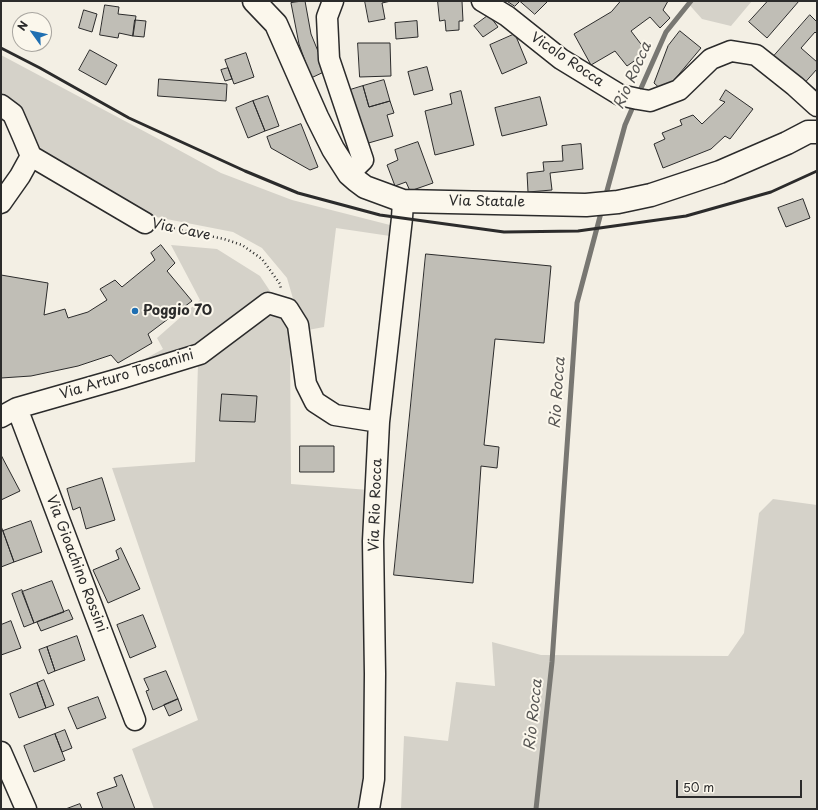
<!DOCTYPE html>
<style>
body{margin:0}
#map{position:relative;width:818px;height:810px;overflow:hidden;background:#f3efe4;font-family:"Playpen Sans",sans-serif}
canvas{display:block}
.frame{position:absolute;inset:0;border:2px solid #2b2b2b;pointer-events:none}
.north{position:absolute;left:12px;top:12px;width:40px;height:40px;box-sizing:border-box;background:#fbf7ec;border:1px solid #a8a59f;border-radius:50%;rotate:303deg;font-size:11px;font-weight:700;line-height:16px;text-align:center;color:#2b2b2b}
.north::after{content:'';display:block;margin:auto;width:14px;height:18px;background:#1f6fb2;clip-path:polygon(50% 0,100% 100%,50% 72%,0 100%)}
.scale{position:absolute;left:676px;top:780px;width:126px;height:18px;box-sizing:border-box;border:2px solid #2b2b2b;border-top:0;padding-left:5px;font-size:12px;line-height:14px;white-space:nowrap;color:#2b2b2b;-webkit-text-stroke:3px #fbf7ec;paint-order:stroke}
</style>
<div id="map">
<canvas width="818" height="810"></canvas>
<div class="frame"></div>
<div class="north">N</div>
<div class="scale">50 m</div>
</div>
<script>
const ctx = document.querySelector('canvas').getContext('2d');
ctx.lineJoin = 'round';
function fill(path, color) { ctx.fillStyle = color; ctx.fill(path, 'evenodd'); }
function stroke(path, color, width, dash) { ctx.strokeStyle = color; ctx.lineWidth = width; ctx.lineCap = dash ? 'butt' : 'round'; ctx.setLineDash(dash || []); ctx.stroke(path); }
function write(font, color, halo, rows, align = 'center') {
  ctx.font = font + ' "Playpen Sans",sans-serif'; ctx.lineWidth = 4; ctx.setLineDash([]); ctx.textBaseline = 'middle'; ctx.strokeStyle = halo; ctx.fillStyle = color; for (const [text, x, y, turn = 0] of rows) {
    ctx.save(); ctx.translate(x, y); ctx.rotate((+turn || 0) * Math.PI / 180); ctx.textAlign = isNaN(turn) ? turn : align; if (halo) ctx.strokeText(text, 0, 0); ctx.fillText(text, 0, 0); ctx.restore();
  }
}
fill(new Path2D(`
 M686 1H752L731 26 702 19Z
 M1 55 153 136 221 173 292 200 390 225V236L336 228 324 327 308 330 304 314 294 302 287 278 262 248 233 232 146 215 38 150 22 112 1 95Z
 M171 245 217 249 260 276 272 294 282 321 290 333 291 484 369 490 365 778 360 809H154L132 749 198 720 112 468 195 462 198 364 145 359 163 349 157 338 200 300Z
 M773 499 817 505V809H401L404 736 448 741 456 682 495 686 492 642 541 655 728 656 744 633 759 513Z`), '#d5d2c9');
stroke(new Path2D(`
 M638 95 666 32 691 1
 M605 198 625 125 635 102
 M536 809 552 662 577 303 602 209`), '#787772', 5);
const building = new Path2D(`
 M305 1 311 34 326 71 311 78 299 44 291 3Z
 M365 1H391L382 3 385 19 369 22Z
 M438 1H462L463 21H459V30L446 31 445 20 440 21Z
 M507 1H520L515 6Z
 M520 1H548L535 14Z
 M621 1H668L663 10 670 18 660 28 650 17 631 31 647 52 627 66 615 51 591 65 574 34 611 12Z
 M768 1H799L767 38 749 22Z
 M105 5 119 7 118 14 136 16 133 36 119 33 118 38 100 35Z
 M84 10 97 14 92 32 79 28Z
 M489 15 498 27 483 37 474 26Z
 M810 15 817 22V34L815 32 801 48 817 62V69L801 87 785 66 774 56Z
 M135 20 146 21 144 37 133 36Z
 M417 21 418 37 396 39 395 23Z
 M680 31 701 48 664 92 654 83 668 46Z
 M515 34 527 63 502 74 490 45Z
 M358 43H390L391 76 360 77Z
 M90 50 117 65 106 85 79 70Z
 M246 53 254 77 234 84 225 60Z
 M427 67 433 90 414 95 408 72Z
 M228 68 232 79 225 81 221 70Z
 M159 79 227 84 226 101 158 96Z
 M384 80 390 101 369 107 363 86Z
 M363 86 369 107 390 101 394 113 387 115 393 136 365 144 350 90Z
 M726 90 753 109 730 139 725 136 711 149 663 168 654 144 665 139 662 133 682 125 680 120 693 115 702 124 725 102 720 100Z
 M461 91 474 145 435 155 425 111 452 104 450 94Z
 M268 96 279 126 265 131 253 101Z
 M540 97 547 125 502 136 495 108Z
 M253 101 265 131 248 138 236 108Z
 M301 124 318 167 310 170 271 148 267 137Z
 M418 142 433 183 410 191 406 182 395 186 387 165 398 160 395 150Z
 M581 144 583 169 550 173 552 190 528 192 527 173 544 171 543 162 563 161 562 146Z
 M803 199 810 218 786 227 778 208Z
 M161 245 175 263 167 271 192 301 148 334 152 343 118 363 111 355 78 366 31 376 1 378V275L48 283 44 315 65 309 68 318 88 312 107 300 100 289 115 280 122 287 155 260 151 253Z
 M426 254 551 266 544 343 495 339 484 445 499 447 497 468 481 466 473 583 394 575Z
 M222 394 257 396 255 422 220 421Z
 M300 446H334V472H300Z
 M1 455 20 491 1 500Z
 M102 478 115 520 86 529 80 507 73 510 67 489Z
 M31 521 42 552 14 562 3 531Z
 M1 526 14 562 1 567Z
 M121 548 140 589 108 603 93 570 119 559 116 551Z
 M52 581 64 612 34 623 22 592Z
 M22 590 34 623 24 627 12 594Z
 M69 610 73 619 41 631 37 622Z
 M143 615 156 647 130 658 117 625Z
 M11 621 21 648 1 655V625Z
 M77 636 85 660 55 671 47 647Z
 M47 647 55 671 48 674 39 650Z
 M166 671 178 699 153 710 146 691 149 690 144 679Z
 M44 680 54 705 46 708 37 683Z
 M37 683 46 708 19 718 10 694Z
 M98 697 106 718 77 729 68 708Z
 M178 699 182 710 169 716 164 705Z
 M65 730 72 748 62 752 55 734Z
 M55 734 65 760 34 772 24 746Z
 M122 775 135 809H103L97 793 117 786 114 778Z
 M80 804 82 809H66Z`);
fill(building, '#c0beb6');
stroke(building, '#2b2b2b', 1);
const street = new Path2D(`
 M333 1 327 17 329 59 363 160 349 174
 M482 1 507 16 561 59 620 95 638 99 650 101 679 90 711 59 731 51 756 55 795 86 817 106
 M1 105 13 114 23 137 31 156 20 176 1 203
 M31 156 145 223
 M17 408 135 720
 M1 417 17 408 122 378 200 354 268 303 288 309 298 325 306 384 315 402 335 415 379 422
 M1 752 26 809
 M369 809 374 779 375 674 373 541 379 422 402 218 403 201`);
const secondary = new Path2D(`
 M254 1 276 24 317 117 333 149 349 174 357 181 365 187 403 201 586 205 618 202 651 195 720 172 787 143 808 132H817`);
stroke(street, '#2b2b2b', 23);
stroke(secondary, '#2b2b2b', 25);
stroke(new Path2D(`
 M162 226 224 239 242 245 262 259 280 284 281 289`), '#2b2b2b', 2.5, [1, 3]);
stroke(street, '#fbf7ec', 20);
stroke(secondary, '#fbf7ec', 22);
stroke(new Path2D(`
 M1 48 40 68 129 118 245 171 298 193 380 215 504 232 578 231 686 216 771 192 817 171`), '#2b2b2b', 3);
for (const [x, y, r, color] of [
 [135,311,4,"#1f6fb2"]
]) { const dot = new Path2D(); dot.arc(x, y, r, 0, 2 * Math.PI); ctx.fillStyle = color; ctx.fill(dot); stroke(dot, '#fbf7ec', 1.5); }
write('14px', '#2b2b2b', '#fbf7ec', [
 ["Vicolo Rocca",567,60,34],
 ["Via Statale",487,202,1],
 ["Via Cave",181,230,12],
 ["Via Arturo Toscanini",127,375,-17],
 ["Via Rio Rocca",376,505,-88],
 ["Via Gioachino Rossini",76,564,69]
]);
write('bold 14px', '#2b2b2b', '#fbf7ec', [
 ["Poggio 70",143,311]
], 'left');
write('italic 15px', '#585755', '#fbf7ec', [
 ["Rio Rocca",633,76,-66],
 ["Rio Rocca",558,393,-86],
 ["Rio Rocca",534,715,-84]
]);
</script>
